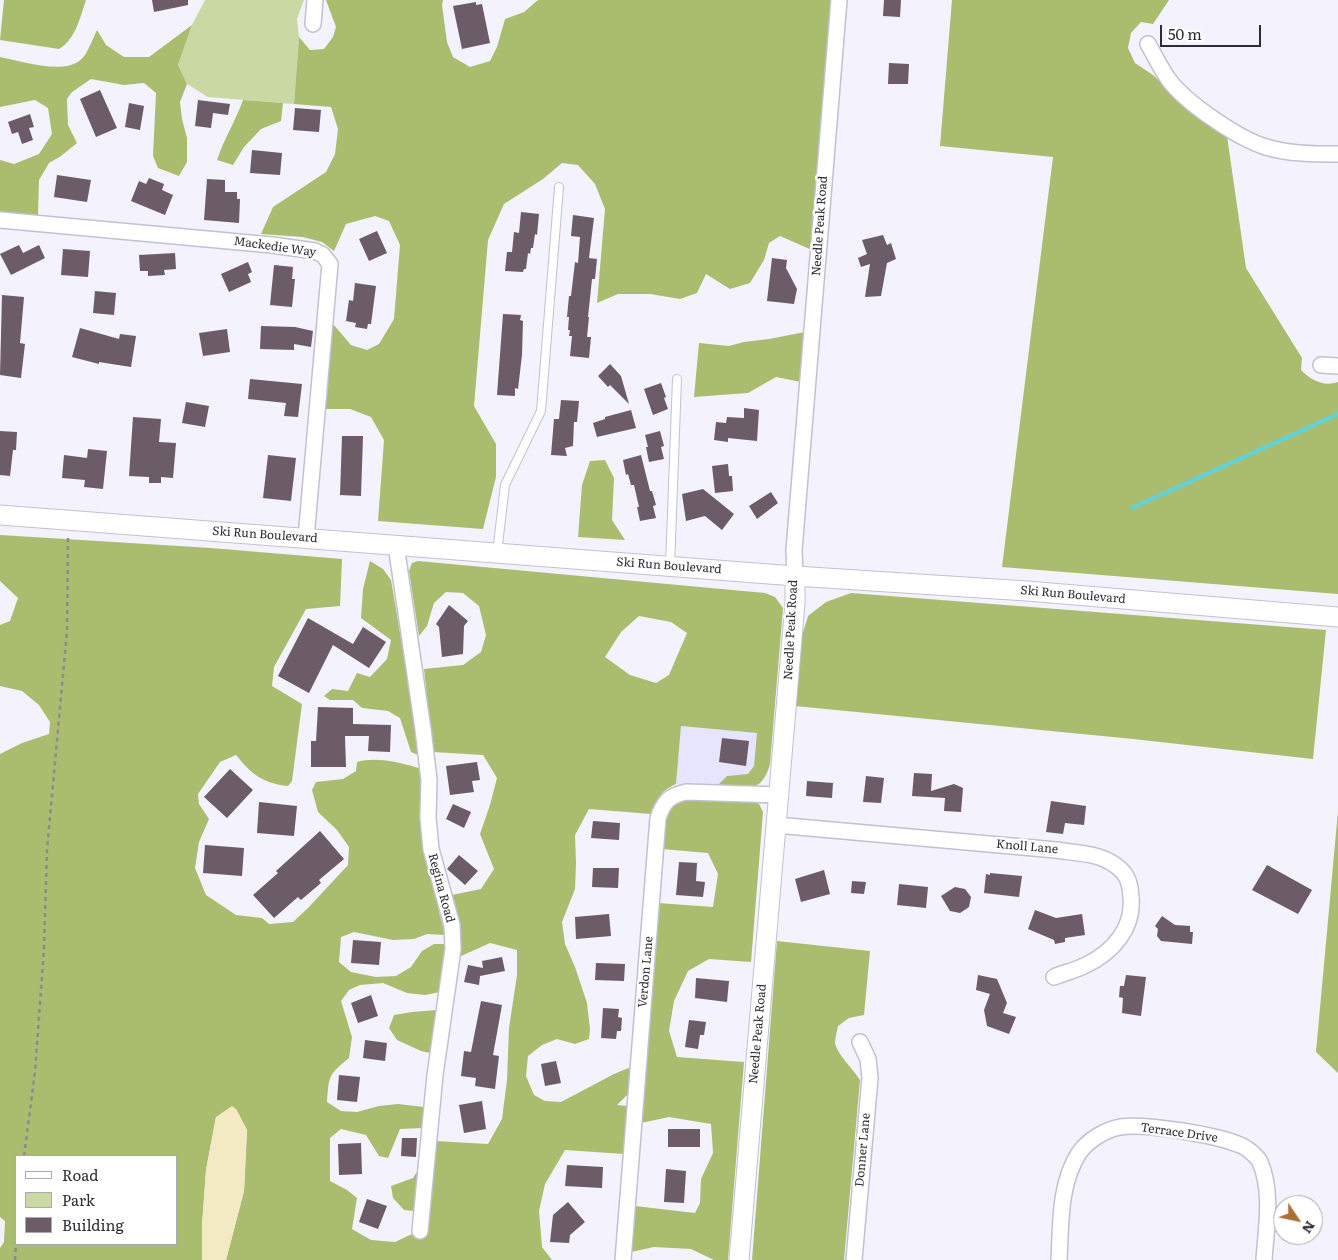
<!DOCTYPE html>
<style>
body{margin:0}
#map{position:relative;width:1338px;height:1260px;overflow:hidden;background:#f3f2fd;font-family:Literata,serif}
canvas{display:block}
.legend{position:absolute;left:15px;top:1155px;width:162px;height:90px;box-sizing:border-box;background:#fff;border:1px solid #ababae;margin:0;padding:6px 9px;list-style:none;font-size:15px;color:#2e2d34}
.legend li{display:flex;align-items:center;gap:10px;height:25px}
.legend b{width:25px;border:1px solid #ababae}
.north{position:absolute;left:1273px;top:1195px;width:50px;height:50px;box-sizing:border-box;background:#fff;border:1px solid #ababae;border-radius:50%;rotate:124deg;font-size:14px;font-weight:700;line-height:20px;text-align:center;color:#2e2d34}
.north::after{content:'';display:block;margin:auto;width:18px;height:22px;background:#ac6f33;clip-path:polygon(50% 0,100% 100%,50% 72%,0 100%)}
.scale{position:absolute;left:1160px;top:25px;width:101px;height:22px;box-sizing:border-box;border:2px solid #2e2d34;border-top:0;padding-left:6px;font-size:15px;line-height:18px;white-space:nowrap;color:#2e2d34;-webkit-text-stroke:4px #fff;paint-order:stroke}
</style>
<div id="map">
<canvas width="1338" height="1260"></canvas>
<ul class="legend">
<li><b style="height:6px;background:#fff"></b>Road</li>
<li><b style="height:14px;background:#cad8a3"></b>Park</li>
<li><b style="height:14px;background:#6b5c67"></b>Building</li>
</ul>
<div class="north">N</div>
<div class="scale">50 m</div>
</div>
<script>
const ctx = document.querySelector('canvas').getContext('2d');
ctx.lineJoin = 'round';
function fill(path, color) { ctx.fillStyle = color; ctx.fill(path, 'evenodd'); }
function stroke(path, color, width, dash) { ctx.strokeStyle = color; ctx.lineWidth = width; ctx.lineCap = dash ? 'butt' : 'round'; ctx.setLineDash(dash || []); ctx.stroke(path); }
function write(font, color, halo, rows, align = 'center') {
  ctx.font = font + ' Literata,serif'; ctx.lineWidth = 5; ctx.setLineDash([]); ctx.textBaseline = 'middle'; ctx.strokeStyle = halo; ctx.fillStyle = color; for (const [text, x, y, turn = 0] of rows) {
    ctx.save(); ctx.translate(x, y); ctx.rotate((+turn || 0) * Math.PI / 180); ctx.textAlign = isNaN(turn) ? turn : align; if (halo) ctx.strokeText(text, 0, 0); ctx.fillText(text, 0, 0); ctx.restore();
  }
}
fill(new Path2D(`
 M681 726 772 734 770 764 767 775 760 784 752 787 676 784Z`), '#e7e4fe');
fill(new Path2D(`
 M205 0H304L297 19 299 37 294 104 208 97 187 84 178 65 192 25Z`), '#cad8a3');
fill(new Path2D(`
 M4 0H86C80 17 76 39 59 49L0 40Z
 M326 0H443L442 5 447 42 453 57 470 67 490 61 497 47 505 19 524 12 538 0H832L812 250 780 236 769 243 764 260 750 283 730 289 706 274 697 293 680 299 650 294H618L597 303 605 209 595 184 578 165 562 163 543 179 504 204 488 240 474 406 496 444V477L483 529 378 521 384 440 371 417 350 409H325L333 324 351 345 367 350 379 344 394 319 400 245 389 221 375 216 346 224 334 251 322 242 303 237 261 234 273 207 326 172 335 154 338 129 331 107 294 104 299 37 310 50 324 49 333 37 336 27Z
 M952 0H1169L1153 24 1141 22 1131 33 1128 48 1135 63 1153 75 1193 113 1227 136 1246 268 1302 358 1301 370C1311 380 1323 387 1338 382V594L1002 567 1053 157 940 146Z
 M192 25 178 65 187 84 180 102 182 119 187 138V162L179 176 158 168 153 156 156 93 144 83 124 85 91 79 72 92 67 99 68 125 77 143 61 156 49 163 39 180 38 216 0 213V160L14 164 39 154 52 134 48 108 35 100 0 107V57C22 61 70 78 85 55 90 47 93 38 97 30L106 45 124 57H149Z
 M243 100 283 103 281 121 261 129 244 147 233 165 217 160C224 139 236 120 243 100Z
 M805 332 801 382 776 377 748 393 694 397 699 343 729 346 744 342 769 339Z
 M605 460 614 478 612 520 625 540 578 537 582 485 590 461Z
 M0 535 211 548 342 559 340 606 306 609 274 667 272 686 302 704 292 781 288 786C263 783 252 775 236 755L220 762 198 794 199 804 209 819 199 842 195 868 206 895 236 915 262 918 269 924 293 922 308 908 348 865 349 847 337 830 318 812 312 790 316 782 343 779 356 771 357 762C376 756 403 763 422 769L425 857 445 935 427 934 414 939 393 940 354 932 341 937 339 962 351 972 376 977 396 976 411 967 422 951 434 944H446L440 992 425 995 407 993 383 983 360 985 349 990 341 1001 352 1037 349 1058C328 1075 329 1076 327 1102L341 1111 357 1112 379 1106 398 1104 424 1107 422 1128 400 1129 388 1158 379 1156 366 1135 341 1129 330 1138V1181L347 1190 357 1198 352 1229 371 1240 395 1242 412 1234H428L435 1141 488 1144 502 1119 507 1080 509 1028 517 975V950L490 943 459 957C462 932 460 919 452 895L481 889 494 869 480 834 490 805 497 778 483 755 433 752 424 669 463 665 481 652 486 635 479 606 463 593 446 592 434 603 427 626 419 636 409 571 412 563 418 561 765 593 775 597 783 608 770 764C761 796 744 787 717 786L727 776 748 774 754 766 757 733 681 726 676 784C660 791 658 798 651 814L589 809 575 835 576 863 575 889 562 922 565 944 575 967 587 1003 590 1029 589 1039 575 1044 557 1039 542 1045 528 1056 526 1076 534 1095 545 1101 561 1102 614 1074 631 1067 629 1093 617 1105 628 1106 624 1154 565 1150 545 1184 539 1211 542 1247 552 1260H226L244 1191 247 1130 236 1109 216 1117 206 1170 202 1226V1260H0V1248L4 1242 5 1221 0 1217V754L22 743 49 734 50 722 39 705 22 691 0 686V625L10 621 18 598 0 581ZM639 616 671 622 687 633 669 675 656 683 630 675 605 657 621 632ZM16 1156H176V1244H16Z
 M370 561 383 569 391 580 421 756 411 752 400 718 388 711 362 708 353 700H330L324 696 332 689 348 691 357 673 370 677 387 659 391 640 361 618 363 589Z
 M851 593 1326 630 1313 759 1133 739 795 706 801 639 808 616 826 602Z
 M691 798 749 800 759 804 763 812 751 962 709 959 688 971 674 1001 669 1031 677 1057 744 1062 728 1260H714L691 1249 654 1247 631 1252 635 1206 695 1213 700 1203 701 1179 713 1153 711 1124 669 1117 641 1123 658 903 713 907 718 874 708 853 662 849C665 821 661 808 691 798Z
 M1338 811V1073L1316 1052Z
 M777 941 870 951 864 1015 849 1018 838 1026C837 1031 835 1038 835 1043 837 1054 854 1070 860 1080L844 1260H752Z
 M437 1010 430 1053 421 1051 397 1040 389 1028 394 1015 412 1012Z
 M418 1170 414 1211 404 1210 393 1198 391 1186 413 1178Z`), '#aabc6d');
fill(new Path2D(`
 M232 1106 236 1109 247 1130 244 1191 226 1260H202V1226L206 1170 216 1117Z`), '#f3eac4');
stroke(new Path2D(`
 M1132 508 1338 414`), '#5fd3dc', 4);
fill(new Path2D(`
 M152 0H188V5L154 12Z
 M884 0H901L900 17 883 16Z
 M476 2V5L482 4 490 43 462 49 453 6Z
 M889 63 909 64 908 84H888Z
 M100 90 117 128 96 137 80 99Z
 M198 100 230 104 228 115 213 113 211 128 195 126Z
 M129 103 144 106 140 130 125 127Z
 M295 108 321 110 319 132 293 130Z
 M30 114 34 127 29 128 33 140 22 144 18 132 12 134 8 122Z
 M252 150 282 153 280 175 250 173Z
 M57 175 91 180 87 202 54 197Z
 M149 178 164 184 162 190 173 195 165 215 131 201 139 181 146 184Z
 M207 179 225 180V192H237V199H240L239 223 204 220Z
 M521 212 539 214 537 235 535 234 533 248H531L530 254 528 253 526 269H524L523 272 505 271 507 252H512L514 232 519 233Z
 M573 215 594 218 589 258 597 259 595 279H592L588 317H589L587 337H591L589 358 570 356 572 336H569L570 330H568L569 317H567L569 296H571L575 262 578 263 580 237 571 236Z
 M377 231 387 253 369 261 359 239Z
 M883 235 887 245 891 243 896 259 887 263 881 296 865 297 870 264 861 267 858 258 867 254 862 240Z
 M19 245 23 253 39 245 45 258 11 275 0 254Z
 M63 249 90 251 88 277 61 275Z
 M175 253 176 269 164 270 165 275 148 276V271H140L139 255Z
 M772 258 787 260 786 268 797 289 794 304 767 301Z
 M248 262 252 272 248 274 251 282 229 292 221 274Z
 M274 265 293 267 292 279H295L292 307 270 305Z
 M355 283 376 286 371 324H368L367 329 355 327 356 323 346 321 349 300 353 301Z
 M95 291 116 293 114 315 93 313Z
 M2 295 24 297 20 343 25 344 21 378 0 375Z
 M503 314 521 315 520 320 523 321 522 355 518 389 515 388V396L497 395Z
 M261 326 295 327 313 331 311 347 294 344V350L260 349Z
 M80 328 119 339 120 334 136 336 131 367 99 362V364L72 357Z
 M227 329 230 352 203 356 199 333Z
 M610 364 621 376 629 404 610 385 608 387 598 376Z
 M250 379 302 384 298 417 284 416 286 403 248 399Z
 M661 383 666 397 664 398 668 409 653 415 644 389Z
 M561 400 579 401 577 422H574L573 446 565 448 567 456 551 455 554 419H559Z
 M186 402 209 406 205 427 182 423Z
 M744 408 759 410 757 441 728 438V442L714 440 716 422 726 423 727 417 744 418Z
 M631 410 636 428 597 437 593 423 605 419V417Z
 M133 417 161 419 159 442 176 443 173 478 161 477V483H149V477L129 476Z
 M0 431 17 432 16 450H13L10 476 0 475Z
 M660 431 664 446 661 447 664 459 649 462 646 447H648L645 435Z
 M342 436H363L361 496 340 495Z
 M88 449 107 451 103 489 84 487 85 480 62 478 64 455 87 458Z
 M268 455 296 458 291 501 263 498Z
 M641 455 650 491H652L656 505 653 506 656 518 640 521 637 507H639L634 485H631L628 474 626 475 623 460Z
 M728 464 729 476H732L733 491 715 493 712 466Z
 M703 489 734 514 722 530 705 516 686 521 682 494Z
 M771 492 778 503 757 519 749 506Z
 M449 605 468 621 464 626 463 654 442 657 439 627 436 624Z
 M308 618 353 644 363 627 386 642 369 668 333 645 309 693 278 676Z
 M318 707 353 708V724L391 725 390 752 368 751 369 736H345L346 767H311V741H316Z
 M722 738 749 741 746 766 719 762Z
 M477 762 480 780 472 781 474 792 450 795 446 766Z
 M230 769 253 790 227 818 204 797Z
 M914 773 932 774 931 791 954 784 963 788 961 812 944 811 945 798 912 796Z
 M866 776 884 778 881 803 863 802Z
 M807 781 833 783 832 798 806 796Z
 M1051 801 1086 806 1084 825 1065 823 1063 834 1046 832Z
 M259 802 297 806 294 836 257 833Z
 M453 804 471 812 464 828 446 819Z
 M593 821 620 823 619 840 591 838Z
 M320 831 344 859 319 880 321 883 301 900 298 897 274 918 253 895 278 873 276 871Z
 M205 845 244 848 242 876 203 873Z
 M459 855 478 871 465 885 447 869Z
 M679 862 697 863 696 881 705 882 703 897 676 895Z
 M1267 865 1312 890 1298 914 1252 890Z
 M593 868H619L618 888 592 887Z
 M824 870 830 894 801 902 795 879Z
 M990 873 1022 876 1019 897 984 893 986 874 990 875Z
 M852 881 866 882 864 894 851 893Z
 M899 884 928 887 926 908 897 905Z
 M955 887 965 889 971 897 969 907 960 913 950 911 941 896Z
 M1035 910 1056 918 1082 914 1085 935 1065 938V942L1055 944 1054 940 1028 929Z
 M609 914 611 936 576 939 575 917Z
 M1162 916 1175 925 1190 926V932H1193L1192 944 1161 941 1157 936 1158 929 1155 926Z
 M353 940 381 942 379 965 351 963Z
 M502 957 505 971 480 976 479 985 464 982 468 965 483 968 482 961Z
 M596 963 625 964 624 981 595 980Z
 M978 975 997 979 1007 1003 1003 1013 1016 1017 1009 1034 987 1026 984 1010 990 994 976 990Z
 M1126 975 1146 977 1141 1016 1122 1013 1123 998 1119 997 1120 986H1124Z
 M696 978 729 981 727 1002 695 998Z
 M371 995 378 1016 358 1023 351 1003Z
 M481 1001 502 1005 493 1055 499 1056 495 1089 475 1086 476 1078 461 1076 464 1051 471 1052Z
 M603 1008 619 1009 618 1017 622 1018 621 1031H617L616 1039 601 1038Z
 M689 1020 706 1022 704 1035H700L698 1049 685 1047Z
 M365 1040 387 1043 385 1061 363 1058Z
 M556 1061 561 1083 545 1086 541 1064Z
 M339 1075 360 1077 357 1102 337 1100Z
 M482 1101 486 1129 464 1133 459 1105Z
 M668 1129H700V1147H668Z
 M402 1138H417L416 1157 401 1156Z
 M361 1143 362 1174 339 1175 338 1144Z
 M567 1165 603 1167 602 1188 565 1186Z
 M666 1169 686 1171 684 1203 664 1202Z
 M367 1199 387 1206 378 1229 359 1222Z
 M568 1202 585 1222 570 1235 569 1243 550 1242 553 1215Z`), '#6b5c67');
const service = new Path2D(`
 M497 553 505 485 541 411 559 187
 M670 566 677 379`);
const minor = new Path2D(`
 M313 24 315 0
 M1148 44C1155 56 1161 69 1169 80 1186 103 1239 139 1266 147 1289 154 1314 154 1338 154
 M0 220 272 245 315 251 323 255 330 264 306 538
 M1321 365 1338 366
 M396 545 423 729 429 780 428 818 431 849 452 925 453 949 435 1075 420 1231
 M795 576 794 550 839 0
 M776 825 1056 850C1075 853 1099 853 1115 865 1128 874 1130 883 1131 897 1134 928 1113 952 1086 965 1076 970 1064 973 1054 977
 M623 1260 658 818C664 801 669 796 686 792L779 795
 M854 1260 870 1078 868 1059 860 1042
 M1059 1260C1061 1224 1059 1184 1079 1153 1088 1140 1105 1130 1120 1127 1146 1123 1216 1135 1240 1145 1246 1147 1257 1156 1260 1162 1273 1192 1266 1229 1264 1260`);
const tertiary = new Path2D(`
 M0 515 795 576 1027 591 1338 617
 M739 1260 795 603V576`);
stroke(service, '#c2c1d3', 10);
stroke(minor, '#c2c1d3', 18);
stroke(tertiary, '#c2c1d3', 21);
stroke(new Path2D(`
 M24 1156 35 1072 44 948 47 850 67 631 68 537
 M15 1260 16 1242`), '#8b8a93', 2.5, [4, 4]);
stroke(service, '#fff', 8);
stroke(minor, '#fff', 15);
stroke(tertiary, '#fff', 19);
write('12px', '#2e2d34', '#fff', [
 ["Needle Peak Road",820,226,-86],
 ["Mackedie Way",275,247,8],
 ["Ski Run Boulevard",265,535,4],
 ["Ski Run Boulevard",669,566,4],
 ["Ski Run Boulevard",1073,595,5],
 ["Needle Peak Road",791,630,-87],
 ["Knoll Lane",1027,847,5],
 ["Regina Road",441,888,75],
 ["Verdon Lane",646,972,-85],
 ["Needle Peak Road",758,1034,-85],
 ["Terrace Drive",1179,1133,8],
 ["Donner Lane",863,1150,-85]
]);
</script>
